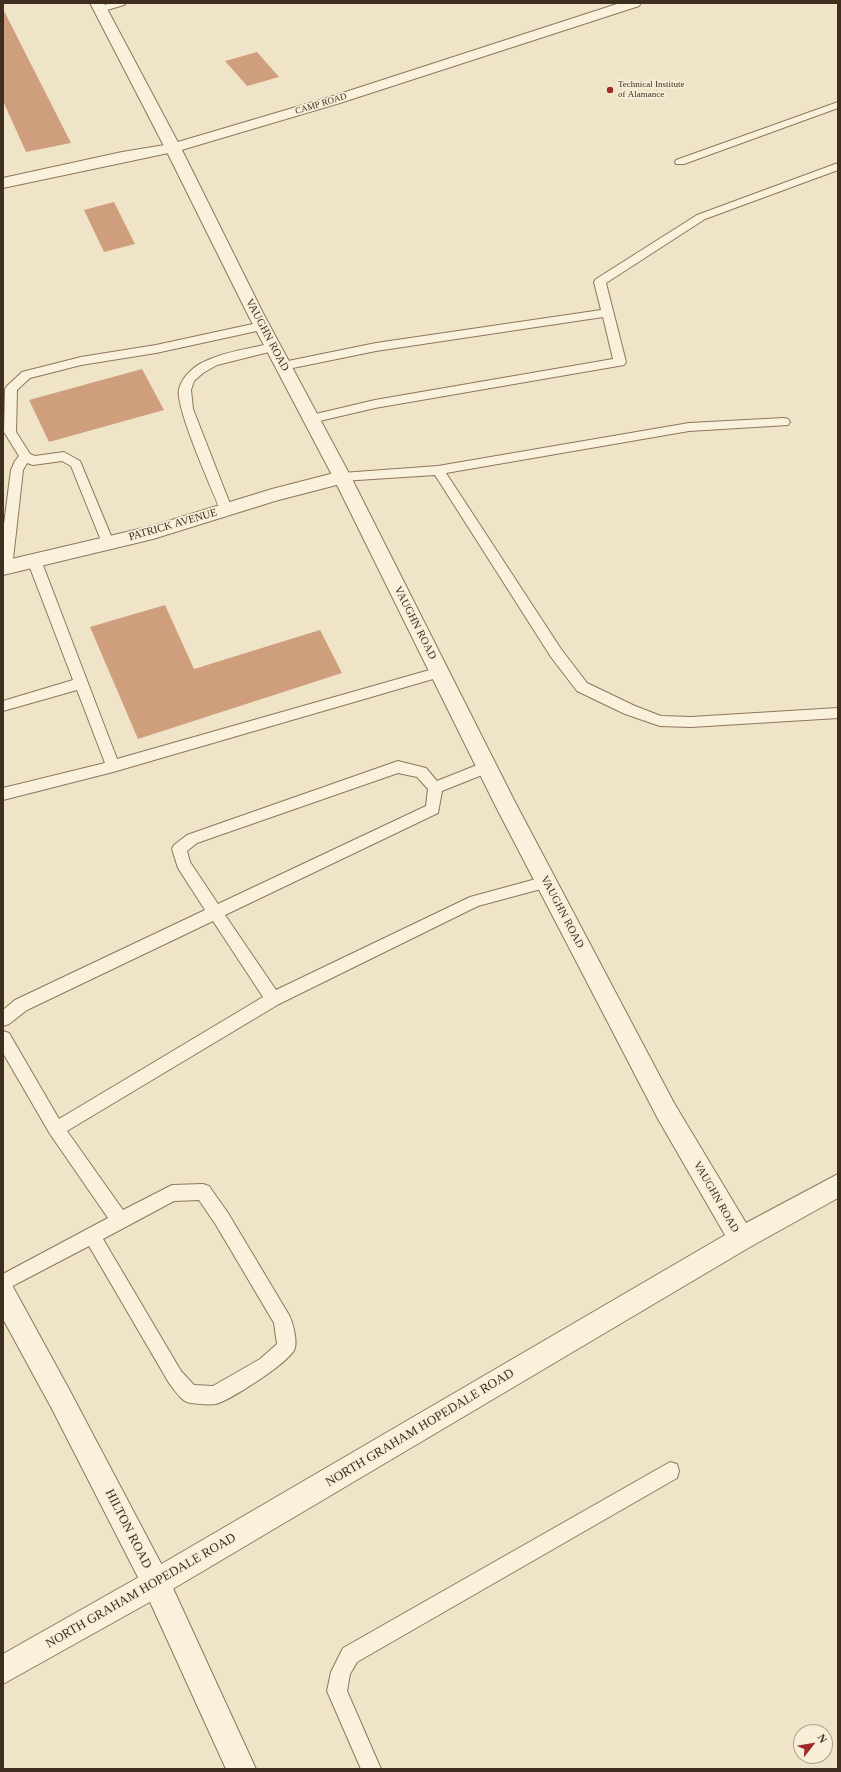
<!DOCTYPE html>
<style>
body{margin:0}
#map{position:relative;width:841px;height:1772px;overflow:hidden;background:#f0e4c8;font-family:Georgia,serif}
canvas{display:block}
.frame{position:absolute;inset:0;border:4px solid #3d2e20;pointer-events:none}
.north{position:absolute;left:793px;top:1724px;width:40px;height:40px;box-sizing:border-box;background:#f7eed8;border:1px solid #ada18e;border-radius:50%;rotate:59deg;font-size:11px;font-weight:700;line-height:16px;text-align:center;color:#3d2e20}
.north::after{content:'';display:block;margin:auto;width:14px;height:18px;background:#9e2a2b;clip-path:polygon(50% 0,100% 100%,50% 72%,0 100%)}
</style>
<div id="map">
<canvas width="841" height="1772"></canvas>
<div class="frame"></div>
<div class="north">N</div>
</div>
<script>
const ctx = document.querySelector('canvas').getContext('2d');
ctx.lineJoin = 'round';
function fill(path, color) { ctx.fillStyle = color; ctx.fill(path, 'evenodd'); }
function stroke(path, color, width, dash) { ctx.strokeStyle = color; ctx.lineWidth = width; ctx.lineCap = dash ? 'butt' : 'round'; ctx.setLineDash(dash || []); ctx.stroke(path); }
function write(font, color, halo, rows, align = 'center') {
  ctx.font = font + ' Georgia,serif'; ctx.lineWidth = 3.5; ctx.setLineDash([]); ctx.textBaseline = 'middle'; ctx.strokeStyle = halo; ctx.fillStyle = color; for (const [text, x, y, turn = 0] of rows) {
    ctx.save(); ctx.translate(x, y); ctx.rotate((+turn || 0) * Math.PI / 180); ctx.textAlign = isNaN(turn) ? turn : align; if (halo) ctx.strokeText(text, 0, 0); ctx.fillText(text, 0, 0); ctx.restore();
  }
}
fill(new Path2D(`
 M3 9 71 143 26 152 3 101Z
 M257 52 279 77 247 86 225 61Z
 M114 202 135 244 104 252 84 210Z
 M142 369 164 410 49 442 29 400Z
 M165 605 194 669 320 630 342 673 138 739 90 627Z`), '#cf9f7d');
const service = new Path2D(`
 M110 3H126L124 5 100 12 95 9Z
 M838 102V108L684 164H676L675 162 676 160Z
 M838 163V170L705 219 606 283 626 362 624 365 375 408 311 423 307 422 305 419 307 416 375 400 613 359 603 317 376 351 283 370 277 366 283 362 376 343 601 310 594 282 596 279 697 215Z
 M262 322 266 323 268 326 266 329 156 353 81 365 30 378 17 390 16 432 30 454 35 456 64 452 80 461 114 543 113 546H103L102 543 71 466 62 461 33 465 27 463 23 470 12 568 10 571 3 572V532L11 470 15 461 19 456 4 432 5 389 7 386 22 372 81 357 156 345Z
 M273 343 279 347 277 350 217 365 203 373 194 381 191 390 193 409 232 509 230 512H222L220 509C211 487 175 407 179 389 183 375 195 365 208 360 227 351 253 348 273 343Z
 M784 418 788 419 790 422 788 425 689 431 446 473 561 649 587 683 635 706 661 716 691 717 838 708V718L691 727 660 726 625 714 577 691 551 657 435 475 342 481 338 480 336 477 338 474 342 473 438 466 689 423Z
 M34 555 39 557 41 560 117 759 440 667 445 668 447 672 445 676 440 677 113 772 3 800V788L105 763 77 690 3 711V701L73 680 27 560 29 557Z
 M398 761 426 768 437 781 487 761 492 763 494 767 492 771 442 791 438 813 225 915 276 990 470 897 547 876 552 878 554 882 552 886 478 906 279 1004 67 1131 123 1210 172 1185 203 1184 209 1186 228 1213 289 1315C293 1323 297 1339 295 1348 292 1361 229 1401 216 1404 209 1405 198 1404 191 1403 181 1402 175 1390 169 1383L89 1246 3 1291V1274L108 1218 50 1134 3 1053V1031L9 1033 59 1119 263 997 213 921 27 1010 9 1024 3 1026V1010L15 1000 205 910 178 868 172 849 174 845 187 835ZM398 773 417 777 428 789 426 806 218 904 190 862 187 851 197 843ZM199 1200 216 1225 274 1323 277 1344 260 1359 213 1386 194 1385 181 1371 103 1239 174 1201Z
 M670 1462 677 1464 679 1471 677 1478 357 1662 350 1674 347 1691 381 1769H361L327 1691 331 1672 343 1648Z`);
const minor = new Path2D(`
 M620 3H641L639 6 340 103 178 151 3 188V178L122 152 171 144 330 97Z
 M342 471 348 472 351 477 348 482 275 501 153 539 3 575V561L152 526 272 489Z
 M3 1282 12 1285 70 1391 166 1573 256 1769H226L146 1593 52 1409 3 1319Z`);
const tertiary = new Path2D(`
 M90 3H104L181 148 263 313 351 477 515 802 674 1103 746 1223 838 1174V1198L750 1247 166 1593 3 1684V1654L146 1573 725 1235 658 1119 495 805 333 477 247 313 165 148Z`);
stroke(service, '#8d765c', 2);
stroke(minor, '#8d765c', 2);
stroke(tertiary, '#8d765c', 2);
fill(service, '#faf1dc');
fill(minor, '#faf1dc');
fill(tertiary, '#faf1dc');
for (const [x, y, r, color] of [
 [610,90,4,"#9e2a2b"]
]) { const dot = new Path2D(); dot.arc(x, y, r, 0, 2 * Math.PI); ctx.fillStyle = color; ctx.fill(dot); stroke(dot, '#f7eed8', 1.5); }
write('9px', '#3d2e20', '#f7eed8', [
 ["Technical Institute",618,85],
 ["of Alamance",618,95]
], 'left');
write('9px', '#3d2e20', '#f7eed8', [
 ["CAMP ROAD",321,104,-17]
]);
write('11px', '#3d2e20', '#f7eed8', [
 ["VAUGHN ROAD",267,335,62],
 ["PATRICK AVENUE",173,525,-16],
 ["VAUGHN ROAD",415,623,63],
 ["VAUGHN ROAD",562,912,62],
 ["VAUGHN ROAD",716,1197,60]
]);
write('13px', '#3d2e20', '#f7eed8', [
 ["NORTH GRAHAM HOPEDALE ROAD",420,1428,-31],
 ["HILTON ROAD",128,1529,63],
 ["NORTH GRAHAM HOPEDALE ROAD",141,1591,-30]
]);
</script>
